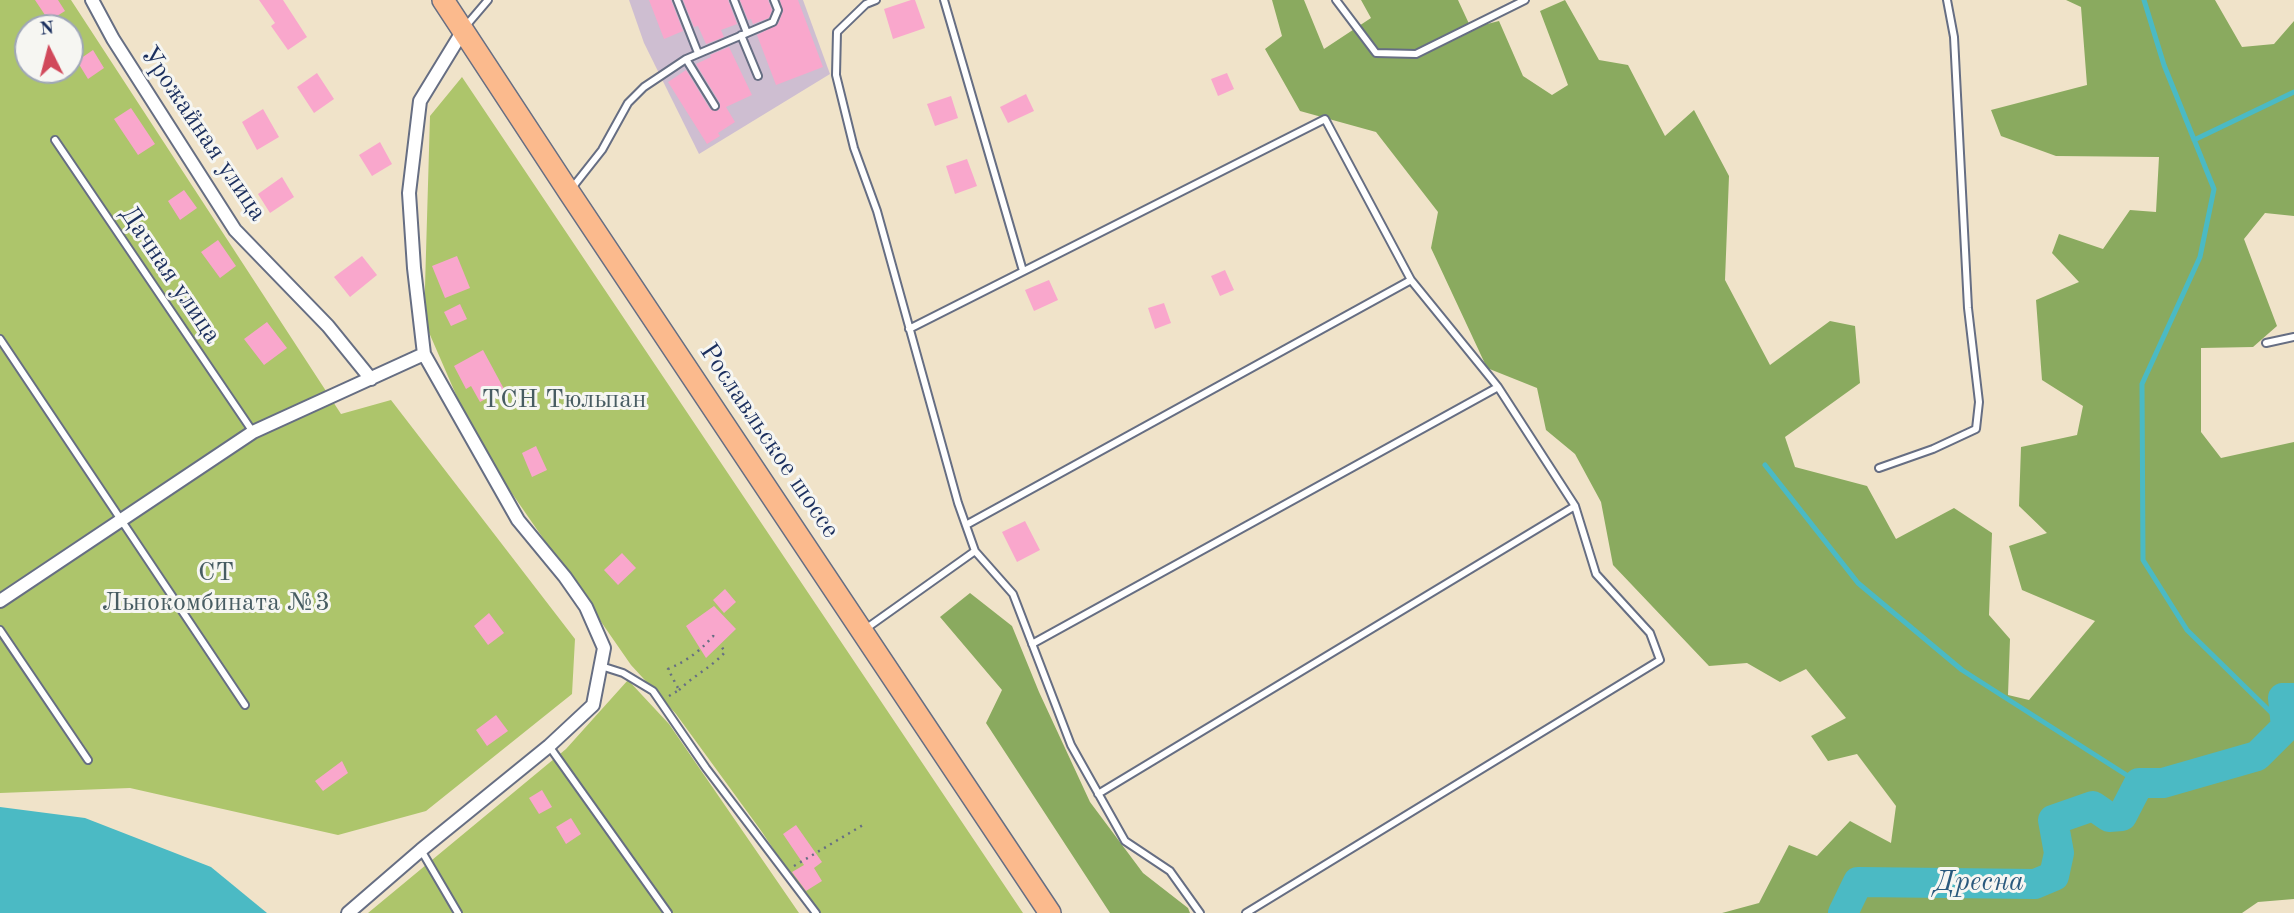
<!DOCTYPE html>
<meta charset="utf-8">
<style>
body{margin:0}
#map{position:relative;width:2294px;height:913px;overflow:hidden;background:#f0e3c9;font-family:"Old Standard TT",serif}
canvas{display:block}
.north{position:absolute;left:14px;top:14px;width:70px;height:70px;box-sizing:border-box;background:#f6f6f2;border:2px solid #9ea6b7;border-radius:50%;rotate:354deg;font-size:19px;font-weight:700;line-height:28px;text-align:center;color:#1b2f5e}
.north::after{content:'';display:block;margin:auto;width:24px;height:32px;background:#d1495b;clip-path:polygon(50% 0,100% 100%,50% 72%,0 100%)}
</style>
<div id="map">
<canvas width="2294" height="913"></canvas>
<div class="north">N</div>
</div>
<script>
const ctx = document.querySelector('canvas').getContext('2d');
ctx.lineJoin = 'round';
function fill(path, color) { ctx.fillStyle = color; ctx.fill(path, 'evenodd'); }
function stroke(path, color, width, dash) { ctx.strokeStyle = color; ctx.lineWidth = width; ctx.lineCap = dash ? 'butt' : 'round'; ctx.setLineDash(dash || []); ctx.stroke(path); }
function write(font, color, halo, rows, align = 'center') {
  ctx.font = font + ' "Old Standard TT",serif'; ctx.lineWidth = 6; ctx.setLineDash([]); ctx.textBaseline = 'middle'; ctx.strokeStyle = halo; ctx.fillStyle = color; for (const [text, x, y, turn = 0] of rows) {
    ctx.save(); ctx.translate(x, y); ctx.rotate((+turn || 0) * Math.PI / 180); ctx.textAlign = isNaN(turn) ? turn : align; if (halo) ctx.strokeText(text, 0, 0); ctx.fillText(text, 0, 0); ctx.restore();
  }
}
fill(new Path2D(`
 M629 0H803L830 74 699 154 644 43Z`), '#cebed1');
fill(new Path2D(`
 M0 0H71L341 414 391 400 575 639 572 694 426 811 338 835 130 788 0 793ZM28 28H70V70H28Z
 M462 77 1023 913H816L762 832 676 714 631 665 477 443 424 321 430 116Z
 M628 680 669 724 799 913H368L566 749Z`), '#adc56b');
fill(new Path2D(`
 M1272 0H1304L1324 49 1371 18 1361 0H1458L1471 28 1499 21 1523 76 1552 95 1568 85 1540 11 1565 0 1599 60 1628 65 1665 136 1694 110 1729 176 1725 280 1770 365 1830 321 1855 326 1860 383 1785 437 1795 467 1867 486 1896 539 1954 508 1992 533 1989 615 2010 639 2008 695 2029 700 2095 621 2022 590 2009 546 2047 533 2019 506 2021 447 2077 435 2083 406 2042 380 2036 300 2079 282 2052 253 2059 234 2103 249 2130 210 2156 212 2159 157 2056 156 2001 136 1991 110 2087 85 2081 7 2066 0H2215L2242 47 2274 44 2294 21V216L2265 213 2244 239 2277 326 2253 347 2201 348V432L2221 458 2294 442V899L2258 902 2242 913H1722L1759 903 1789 845 1817 856 1850 821 1891 843 1896 806 1857 754 1828 761 1811 736 1846 718 1806 669 1780 682 1747 663 1709 666 1613 565 1601 502 1575 454 1546 430 1537 388 1487 368 1431 248 1438 212 1376 132 1300 111 1265 49 1282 36Z
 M970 593 1012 626 1039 692 1090 802 1143 873 1188 908 1190 913H1110L986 723 1002 690 940 617Z`), '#8aaa5f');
fill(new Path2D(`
 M0 807 85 818 211 867 267 913H0Z`), '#4bbac4');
stroke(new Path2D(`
 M2144 0 2164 65 2214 189 2200 257 2142 384 2143 560 2187 630 2286 727
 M2194 140 2294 92
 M1765 465 1858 583 1962 670 2139 783`), '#4bbac4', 5);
stroke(new Path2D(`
 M1843 913 1858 882 2035 884 2054 876 2059 853 2053 820 2093 806 2109 817 2122 816 2139 783H2163L2257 756 2286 727 2283 698H2294`), '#4bbac4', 30);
fill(new Path2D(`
 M35 0H58L65 11 49 21Z
 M259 0H283L307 37 288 50 271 26 275 23Z
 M649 0H671L683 31 664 39Z
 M683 0H728L737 24 721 30 724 37 706 44 698 26 694 27Z
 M740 0H768L772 10 769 18 753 24 751 19 748 20Z
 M780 0H798L823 67 776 85 757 35 778 24 783 11Z
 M911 0H915L925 28 893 39 884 9Z
 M729 47 752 95 726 107 735 122 718 133 720 136 707 144 668 82 686 70 710 109 717 111 720 108V103L696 64 711 57 710 55Z
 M93 50 104 68 88 79 77 61Z
 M317 73 334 99 314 113 297 87Z
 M1227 73 1234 89 1218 96 1211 79Z
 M1026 94 1034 111 1008 123 1000 107Z
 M951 96 958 118 935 126 927 104Z
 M131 108 155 144 138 155 114 119Z
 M263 109 279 137 257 150 242 122Z
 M380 142 392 164 372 176 359 155Z
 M967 159 977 186 955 194 946 166Z
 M282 177 294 197 270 213 258 194Z
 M184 190 197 208 180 220 168 201Z
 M218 240 236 266 220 278 201 252Z
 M362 256 377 275 350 297 334 277Z
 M457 256 470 288 445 298 432 266Z
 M1225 270 1234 290 1220 296 1211 276Z
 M1049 280 1058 300 1034 311 1025 290Z
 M1164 303 1171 323 1155 329 1148 308Z
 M460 304 467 319 451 326 444 312Z
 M267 322 287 348 264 365 244 339Z
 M483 350 504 389 480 402 471 386 466 389 454 366Z
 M536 446 547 470 532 477 522 453Z
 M1025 521 1040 550 1017 562 1002 532Z
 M622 553 636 568 618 585 604 570Z
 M725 589 736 602 724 613 713 600Z
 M714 606 736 629 706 658 686 626Z
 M489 613 504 633 488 645 474 626Z
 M496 715 508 731 487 746 476 730Z
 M342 761 348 773 323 791 315 781Z
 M542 790 552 807 539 814 529 798Z
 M571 818 581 834 566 844 556 827Z
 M796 825 822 862 814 868 822 881 806 891 792 872 804 865 783 834Z`), '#f9a7cc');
const service = new Path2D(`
 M677 0 698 53
 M734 0 747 33
 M944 0 1023 271
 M1336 0 1376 53 1416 54 1525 0
 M465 27 488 0
 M741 35 758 76
 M686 59 715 106
 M55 140 253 432
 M572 188 602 150 628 103 644 87 686 59 773 22 778 10 774 0
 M909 329 1325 119 1411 280 1498 387 1575 506 1596 574 1650 633 1660 660 1246 913
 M0 339 245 705
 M2266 343 2294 337
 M1879 468 1933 449 1976 429 1979 402 1968 308 1954 37 1947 0
 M966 525 1411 280
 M975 551 1013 594 1071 745 1125 841 1170 871 1200 913
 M0 630 88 760
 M864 630 975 551 958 503 877 211 854 148 836 75 837 32 866 4 876 0
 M1032 644 1498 387
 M601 666 623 673 653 691 706 768 816 913
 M549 746 668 913
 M1098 794 1575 506
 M421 850 458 913`);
const minor = new Path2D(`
 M92 0 113 39 235 230 328 326 371 379
 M0 601 253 432 424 354
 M348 913 421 850 549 746 593 705 604 648 586 607 565 577 518 520 424 354 414 268 409 193 420 101 464 29`);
const primary = new Path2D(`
 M443 0 569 192 1050 913`);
stroke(service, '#666e83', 10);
stroke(minor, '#666e83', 16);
stroke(primary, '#666e83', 24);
stroke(new Path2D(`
 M679 690C693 676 712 667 725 652L720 644
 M669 696 679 690 668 669C687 661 700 651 713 636L716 638
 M794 866 863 825`), '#666e83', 2.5, [2, 5]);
stroke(service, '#fff', 6);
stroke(minor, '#fff', 12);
stroke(primary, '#fbba8d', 21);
write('26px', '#1b2f5e', '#f6f6f2', [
 ["Урожайная улица",203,134,56],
 ["Дачная улица",170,275,56],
 ["Рославльское шоссе",769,441,56]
]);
write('26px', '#475c62', '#f6f6f2', [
 ["ТСН Тюльпан",564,400],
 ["СТ",216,573],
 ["Льнокомбината №3",216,603]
]);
write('italic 28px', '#29597d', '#f6f6f2', [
 ["Дресна",1979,883]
]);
</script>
